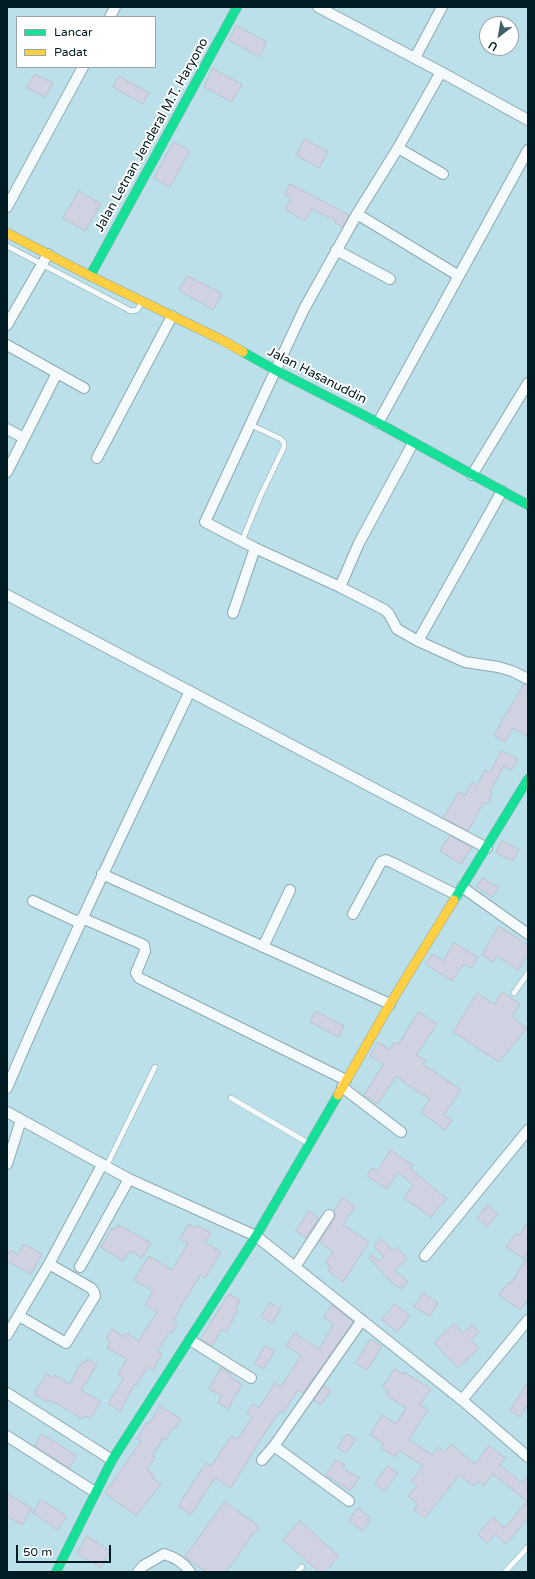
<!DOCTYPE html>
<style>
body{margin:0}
#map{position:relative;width:535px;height:1579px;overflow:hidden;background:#bbe0e9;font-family:"Varela Round",sans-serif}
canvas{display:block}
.frame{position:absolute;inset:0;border:8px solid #001c22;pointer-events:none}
.legend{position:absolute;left:16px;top:16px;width:140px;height:52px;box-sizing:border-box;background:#fff;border:1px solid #99a4a7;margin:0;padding:5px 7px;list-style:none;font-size:12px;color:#001c22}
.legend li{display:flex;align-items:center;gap:8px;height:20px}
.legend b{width:20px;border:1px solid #99a4a7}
.north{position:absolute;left:479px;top:16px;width:40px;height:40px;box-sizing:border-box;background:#fff;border:1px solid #99a4a7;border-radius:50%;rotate:211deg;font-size:11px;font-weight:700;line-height:16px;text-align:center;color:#001c22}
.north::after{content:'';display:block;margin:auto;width:14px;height:18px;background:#416168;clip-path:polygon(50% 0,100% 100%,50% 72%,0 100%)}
.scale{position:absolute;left:16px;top:1545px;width:95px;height:18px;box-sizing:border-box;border:2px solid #001c22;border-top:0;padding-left:5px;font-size:12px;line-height:14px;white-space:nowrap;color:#001c22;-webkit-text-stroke:3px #fff;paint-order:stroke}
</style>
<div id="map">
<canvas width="535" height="1579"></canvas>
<div class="frame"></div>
<ul class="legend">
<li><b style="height:5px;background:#16e098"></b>Lancar</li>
<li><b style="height:5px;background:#ffcf43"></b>Padat</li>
</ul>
<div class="north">U</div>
<div class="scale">50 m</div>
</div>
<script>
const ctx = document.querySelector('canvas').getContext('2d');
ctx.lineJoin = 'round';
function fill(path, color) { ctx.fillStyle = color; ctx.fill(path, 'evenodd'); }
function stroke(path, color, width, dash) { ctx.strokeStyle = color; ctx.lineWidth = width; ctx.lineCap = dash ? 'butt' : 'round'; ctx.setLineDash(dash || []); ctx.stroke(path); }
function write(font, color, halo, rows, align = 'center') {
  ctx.font = font + ' "Varela Round",sans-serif'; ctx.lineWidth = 4; ctx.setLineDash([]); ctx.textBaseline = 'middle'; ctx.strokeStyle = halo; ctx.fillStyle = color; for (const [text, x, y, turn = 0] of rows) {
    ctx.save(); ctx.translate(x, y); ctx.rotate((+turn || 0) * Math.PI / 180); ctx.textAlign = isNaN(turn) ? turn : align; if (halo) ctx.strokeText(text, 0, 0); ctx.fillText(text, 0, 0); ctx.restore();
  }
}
const building = new Path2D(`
 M237 26 267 42 259 57 229 40Z
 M213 69 242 84 232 102 204 87Z
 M35 74 53 83 45 97 27 88Z
 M119 76 149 93 143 104 113 87Z
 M305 139 328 152 319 168 296 155Z
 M174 142 190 151 170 187 154 178Z
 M290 184 349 215 342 227 335 223 336 221 312 209 305 221 285 209 291 198 285 195Z
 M79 191 101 204 85 231 63 218Z
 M188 276 222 294 213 310 179 290Z
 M524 684 528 685V737L513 728 505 742 494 736Z
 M501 751 518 759 512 770 504 766 490 792 492 794 487 804 484 802 468 831 443 818 459 792 465 795 472 782 477 785 485 770 490 772Z
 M450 836 472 847 461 864 440 851Z
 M502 841 519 849 513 861 496 853Z
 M483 878 498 887 492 897 477 887Z
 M499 926 528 945V954L518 970 497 956 493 962 482 955Z
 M454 943 478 957 471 968 464 964 452 981 425 964 432 954 443 961Z
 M502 992 520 1004 512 1017 527 1028 499 1062 453 1032 477 993 494 1004Z
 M316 1011 344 1026 339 1037 310 1022Z
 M419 1012 437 1024 416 1055 426 1060 423 1064 461 1090 444 1115 452 1120 445 1130 421 1112 430 1099 409 1086 396 1076 378 1104 364 1095 384 1064 370 1056 378 1042 390 1050 395 1042 398 1044Z
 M391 1150 413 1165 410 1168 447 1199 439 1207 431 1217 404 1198 413 1185 398 1172 387 1189 367 1176 372 1168 377 1171Z
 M343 1198 355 1206 343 1225 369 1242 343 1282 328 1271 331 1267 325 1263 333 1252 319 1242 334 1219 335 1215 334 1211Z
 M488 1206 498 1213 488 1226 477 1219 484 1208 486 1209Z
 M309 1211 319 1218 306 1238 296 1231Z
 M528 1222V1253L524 1259 506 1247 516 1233 519 1235Z
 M189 1224 195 1228 197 1225 211 1233 205 1242 221 1252 205 1278 200 1275 174 1319V1323L177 1325 172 1333 170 1332 157 1351 162 1354 153 1370 148 1367 136 1385 135 1384 120 1411 108 1404 124 1378 118 1374 127 1359 107 1348 111 1342 106 1339 112 1329 124 1337 126 1333 139 1341 157 1312 145 1305 153 1291 134 1280 149 1256 172 1270 188 1243 180 1239Z
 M118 1225 151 1243 142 1258 130 1251 123 1261 101 1247 112 1228 115 1230Z
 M382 1239 393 1251 397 1247 407 1259 394 1271 408 1281 403 1288H399L389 1280 369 1258 371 1255 380 1261 384 1257 374 1246Z
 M24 1244 42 1254 31 1274 7 1261V1255L10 1250 18 1254Z
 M528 1257V1299L520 1310 499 1295 508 1282 510 1284Z
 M423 1293 438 1303 430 1316 414 1307Z
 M229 1294 240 1300 236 1308 238 1310 226 1332 221 1330 212 1346 201 1339Z
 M270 1303 281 1309 272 1323 261 1317Z
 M395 1304 410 1316 397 1332 382 1320Z
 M332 1305 353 1322 303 1393 298 1390 283 1413 280 1411 261 1439 231 1488 215 1478 191 1515 178 1506 206 1463 211 1466 231 1436 238 1439 252 1417 247 1413 253 1404 259 1408 275 1383 281 1387 301 1355 286 1346 294 1333 319 1349 334 1324 324 1318Z
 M454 1324 463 1333 472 1325 479 1332 471 1340 479 1348 458 1368 434 1343Z
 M371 1339 382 1346 367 1370 356 1363Z
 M265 1346 274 1351 264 1369 255 1364Z
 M88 1359 97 1365 81 1390 101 1402 90 1419 85 1416 82 1419 55 1402 54 1404 49 1400 47 1402 34 1394 46 1374 53 1378 55 1375 69 1384 83 1361 85 1363Z
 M221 1368 231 1374 230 1377 242 1384 228 1409 218 1403 222 1396 209 1389Z
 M395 1369 403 1374 404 1372 431 1389 420 1405 428 1410 409 1440 432 1455 439 1447 445 1452 451 1444 475 1464 489 1446 505 1458 500 1465 522 1483 528 1475V1518L506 1544 495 1534 487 1543 478 1534 493 1517 505 1528 527 1501 493 1474 484 1485 479 1481 474 1486 459 1475 425 1518 414 1510 418 1504 408 1496 417 1486 411 1481 423 1466 399 1450 395 1457 381 1448 383 1443 370 1435 382 1415 396 1424 406 1408 386 1395 388 1391 383 1387Z
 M528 1382V1404L520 1417 510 1410Z
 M324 1386 331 1390 321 1405 314 1400Z
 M160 1406 181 1419 175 1429 173 1428 166 1440 163 1438 152 1456 155 1458 147 1470 155 1475 152 1478 161 1484 136 1516 105 1493 141 1441 137 1439 140 1434 147 1422 149 1424Z
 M42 1434 77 1456 69 1468 35 1446Z
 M347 1434 356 1439 346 1453 338 1448Z
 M336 1460 345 1465 343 1468 359 1478 350 1491 326 1475Z
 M388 1466 398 1473 384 1491 375 1484Z
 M7 1494 32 1508 22 1525 7 1516Z
 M41 1500 67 1516 58 1530 33 1513Z
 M225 1502 259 1526 226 1572H206L185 1557Z
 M358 1508 370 1517 367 1520 369 1522 363 1531 349 1521Z
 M300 1521 339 1556 325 1572H319L283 1540Z
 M87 1536 110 1551 101 1568 77 1554Z`);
fill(building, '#d0d2e2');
stroke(building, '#b9c1cc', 1);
const lane = new Path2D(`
 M7 246 131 311 137 310 142 302
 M242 541 260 497 284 447V443L281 439 251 425
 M514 993 528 973
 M231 1098 308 1143
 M106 1167 155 1067
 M297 1572 302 1567
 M505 1572 528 1547`);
const street = new Path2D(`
 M318 7 441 72 528 120
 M110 17 115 7
 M415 58 442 7
 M441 72 398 148 357 214 304 309 205 522 255 548 340 587 385 610 389 614 397 629 418 641 465 662 498 667 512 671 528 679
 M398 148 443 174
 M7 207 83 67
 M357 214 459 276
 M336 250 390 279
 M7 325 48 254
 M7 345 57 373 7 472
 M57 373 84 388
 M378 423 528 150
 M7 429 24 438
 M97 458 172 316
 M472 475 528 383
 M340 587 359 543 413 443
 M7 595 487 848
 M233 613 255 548
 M418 641 502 491
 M102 874 390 1004
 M462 887 528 934
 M33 901 80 923
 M353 914 381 862 386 860 393 863 457 895
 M82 918 144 945 145 951 136 973 139 978 346 1080
 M263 947 290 890
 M342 1087 401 1132
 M7 1088C64 954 127 823 190 691
 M7 1112 129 1179 256 1236 462 1400 528 1457
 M7 1164 21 1120
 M425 1256 528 1130
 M80 1267 129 1179
 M295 1267 329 1215
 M19 1316 66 1343 95 1296 94 1292 91 1288 49 1264
 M7 1335 49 1264 102 1165
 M190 1340 251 1378
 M7 1393 112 1460
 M462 1400 528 1320
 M7 1436 95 1492
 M274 1446 349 1501
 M262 1460 274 1446 362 1320
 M138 1572 143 1566 164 1554C174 1557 184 1563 190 1572`);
const fast = new Path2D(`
 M90 276 237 7
 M243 352 277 371 371 419 528 505
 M454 900 528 779
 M56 1572 112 1460 256 1236 338 1095`);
const slow = new Path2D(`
 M7 233 90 276 222 340 243 352
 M338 1095 390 1004 454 900`);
stroke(lane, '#8ba9b0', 6);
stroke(street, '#8ba9b0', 12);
stroke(fast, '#8ba9b0', 10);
stroke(slow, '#8ba9b0', 10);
stroke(lane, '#f5fafc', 5);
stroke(street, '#f5fafc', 10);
stroke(fast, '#16e098', 9);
stroke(slow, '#ffcf43', 9);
write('13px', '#001c22', '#fff', [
 ["Jalan Letnan Jenderal M.T. Haryono",152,135,-61],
 ["Jalan Hasanuddin",317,376,27]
]);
</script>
